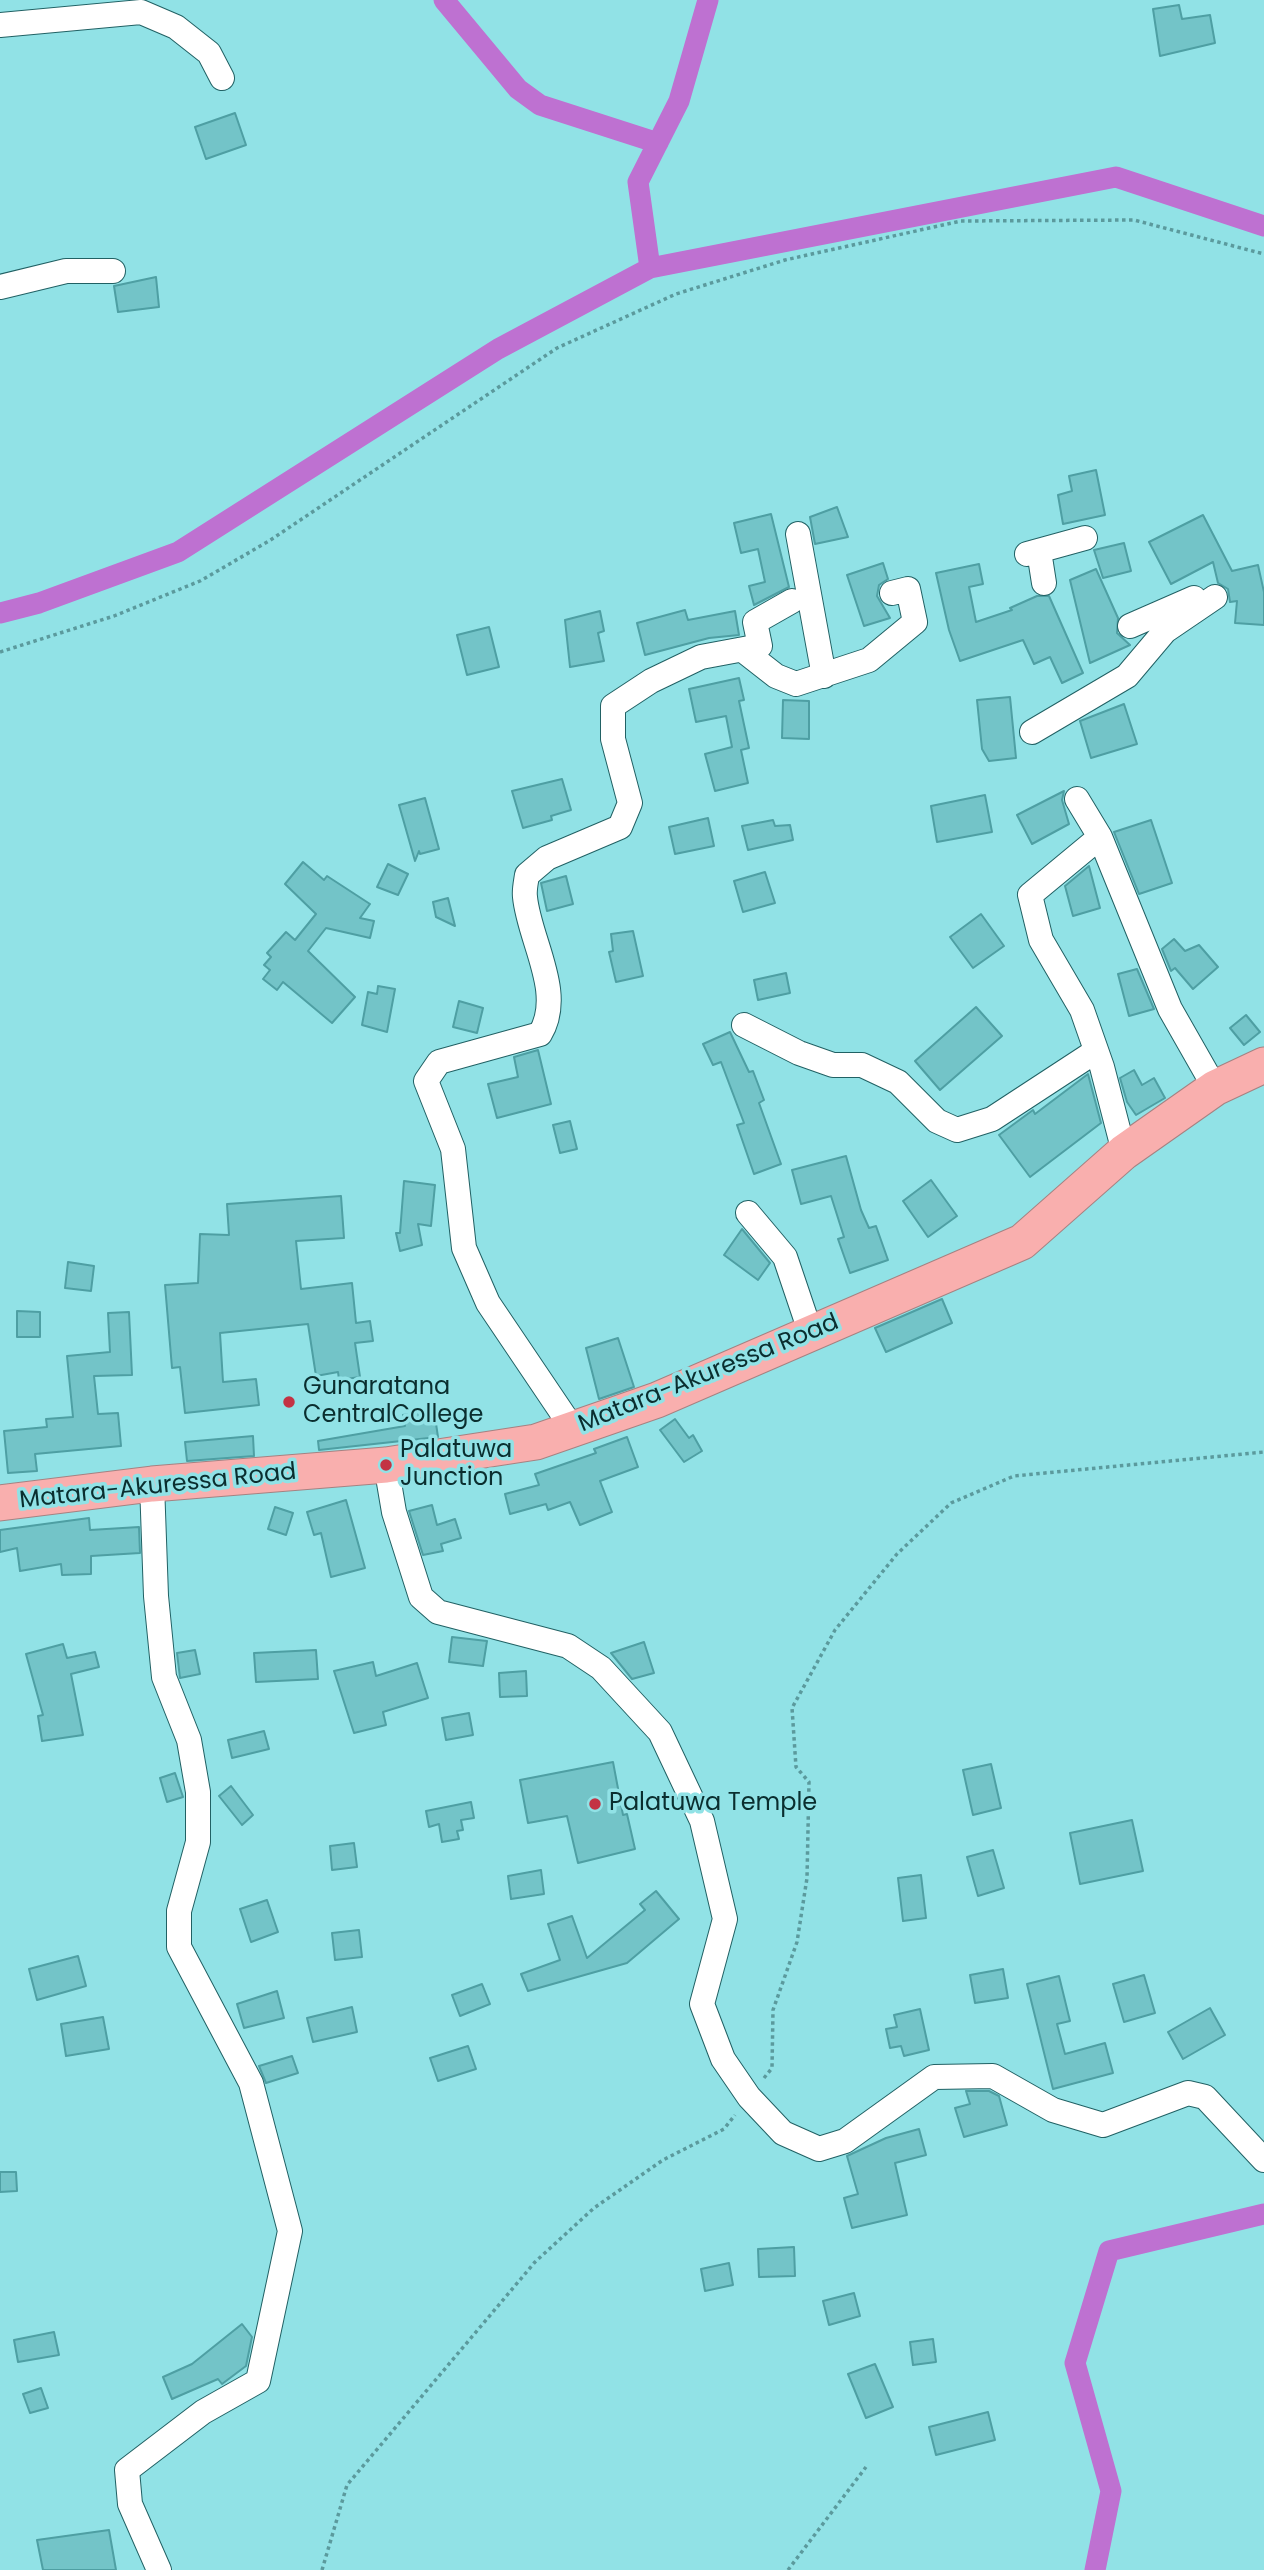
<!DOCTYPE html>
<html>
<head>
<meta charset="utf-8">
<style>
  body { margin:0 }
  canvas { display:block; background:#91e2e6 }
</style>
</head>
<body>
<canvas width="1264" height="2570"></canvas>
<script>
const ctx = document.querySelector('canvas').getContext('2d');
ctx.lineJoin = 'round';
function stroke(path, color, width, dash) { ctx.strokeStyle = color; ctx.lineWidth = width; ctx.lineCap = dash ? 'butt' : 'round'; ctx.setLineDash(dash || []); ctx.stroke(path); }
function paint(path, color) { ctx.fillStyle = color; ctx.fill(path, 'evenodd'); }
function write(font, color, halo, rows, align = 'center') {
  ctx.font = font + ' Poppins,sans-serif'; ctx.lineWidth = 7; ctx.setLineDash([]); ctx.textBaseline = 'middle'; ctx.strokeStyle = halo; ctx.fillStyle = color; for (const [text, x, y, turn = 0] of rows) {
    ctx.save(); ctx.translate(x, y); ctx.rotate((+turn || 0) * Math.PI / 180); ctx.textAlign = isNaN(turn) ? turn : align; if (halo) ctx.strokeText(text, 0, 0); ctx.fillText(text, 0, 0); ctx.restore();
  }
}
stroke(new Path2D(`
  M444 0 518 89 540 105 658 143
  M650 268 638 182 679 101 708 0
  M0 613 39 603 178 552 498 349 650 268 1116 177 1264 226
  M1095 2570 1111 2491 1075 2363 1109 2251 1264 2214`), '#be71d1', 21);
const building = new Path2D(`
  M1179 5 1182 19 1210 15 1215 43 1160 56 1153 9Z
  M235 113 246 145 206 159 195 127Z
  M156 277 159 307 118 312 114 286Z
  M1096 470 1105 515 1063 524 1058 495 1072 491 1069 476Z
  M837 507 848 537 815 544 810 517Z
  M771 514 789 587 754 605 749 586 765 582 758 549 741 553 734 523Z
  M1203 515 1232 571 1258 565 1264 592V625L1235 623 1237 601 1230 602 1228 589 1218 583 1213 562 1171 584 1149 542Z
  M1124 543 1131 571 1103 578 1094 550Z
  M883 563 888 579 879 585 877 596 890 618 864 626 847 575Z
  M979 564 983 584 969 587 976 622 1012 610 1010 608 1037 596H1049L1083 673 1062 683 1050 657 1034 664 1023 640 960 661 949 630 936 573Z
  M1096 569 1118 618 1117 633 1130 645 1090 663 1070 580Z
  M685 610 688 620 735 611 739 635 709 638 645 655 637 623Z
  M600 611 604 631 598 633 604 661 570 667 565 620Z
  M489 627 499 667 467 675 457 635Z
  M739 678 744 700 739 701 749 748 741 750 748 783 715 791 705 754 732 747 726 716 696 722 689 689Z
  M1010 697 1016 758 989 761 982 749 977 700Z
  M783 700 809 701V739L782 738Z
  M1124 704 1137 744 1091 758 1080 721Z
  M562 779 571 810 551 816 552 820 523 828 512 791Z
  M1064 791 1062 800 1069 824 1032 844 1017 815Z
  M985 795 992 832 937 842 931 806Z
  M425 798 439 849 420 854 419 851 415 861 399 805Z
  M708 818 714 846 675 854 669 827Z
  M773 820 775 826 790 825 793 840 748 850 742 826Z
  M1151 820 1172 883 1139 894 1114 832Z
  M303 862 324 880 327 876 370 904 360 918 374 921 370 938 326 928 308 951 355 997 332 1023 283 982 277 990 263 979 270 970 264 965 271 957 267 953 286 932 295 940 316 914 285 884Z
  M388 864 408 874 398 895 377 887Z
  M1089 866 1100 908 1073 916 1065 886Z
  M765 872 775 903 743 912 734 881Z
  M566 876 573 904 547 911 541 883Z
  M448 898 455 926 436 917 433 902Z
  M981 914 1004 946 973 968 950 937Z
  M633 931 643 976 616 982 609 952 613 951 611 934Z
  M1174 939 1185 951 1199 945 1218 967 1193 989 1175 968 1171 971 1162 949Z
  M1137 969 1154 1009 1129 1016 1118 974Z
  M786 973 790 993 758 1000 754 980Z
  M378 986 395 989 387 1032 362 1025 368 992 377 994Z
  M459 1001 483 1008 477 1033 453 1027Z
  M976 1007 1002 1036 940 1090 915 1061Z
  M1246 1015 1260 1032 1244 1045 1230 1028Z
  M730 1032 749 1072 753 1071 764 1100 759 1103 781 1164 754 1174 737 1125 744 1123 721 1062 713 1065 703 1044Z
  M538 1050 551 1104 497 1118 488 1084 518 1077 514 1057Z
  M1134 1070 1142 1085 1154 1078 1165 1098 1136 1115 1127 1102 1120 1078Z
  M1088 1074 1101 1123 1030 1177 999 1135 1033 1110 1035 1114Z
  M570 1121 577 1149 560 1153 553 1125Z
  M846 1156 861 1210 869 1228 876 1226 888 1260 850 1273 838 1239 844 1237 831 1196 801 1204 792 1170Z
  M931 1180 957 1216 928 1237 903 1201Z
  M404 1181 435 1185 431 1226 418 1224 422 1245 400 1251 396 1233H400Z
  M341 1196 344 1238 296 1241 301 1289 352 1283 356 1323 370 1321 373 1341 355 1343 360 1377 339 1380 338 1372 316 1376 308 1324 220 1333 223 1382 256 1379 259 1405 185 1413 180 1367 172 1368 165 1285 198 1283 200 1234 229 1235 227 1204Z
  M742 1229 770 1263 758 1280 724 1255Z
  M68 1262 94 1266 91 1291 65 1288Z
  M942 1299 952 1323 886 1352 875 1328Z
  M17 1311 40 1312V1337H17Z
  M129 1312 132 1375 94 1376 98 1414 118 1413 121 1446 35 1454 37 1471 8 1473 4 1431 47 1427 46 1419 73 1417 67 1356 110 1352 108 1313Z
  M618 1338 634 1387 599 1399 586 1348Z
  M419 1412 420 1420 435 1417 438 1437 319 1450 318 1441 405 1426 403 1415Z
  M675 1419 689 1438 693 1435 702 1451 684 1462 660 1430Z
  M253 1436 254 1456 187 1461 185 1442Z
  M627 1437 638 1467 600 1481 612 1512 580 1525 570 1502 548 1510 546 1504 510 1514 505 1494 539 1485 535 1474 596 1453 594 1449Z
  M346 1500 365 1568 331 1577 321 1533 314 1535 307 1512Z
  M432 1505 437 1525 455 1519 461 1538 441 1544 443 1551 423 1555 409 1511Z
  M275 1507 293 1513 286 1535 268 1529Z
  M89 1518 90 1530 139 1527 140 1553 91 1556V1574L62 1575 61 1564 20 1571 17 1548 0 1552V1530Z
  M452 1637 487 1641 483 1666 449 1662Z
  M644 1642 654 1673 632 1679 611 1653Z
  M63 1644 67 1658 95 1652 99 1667 71 1674 83 1735 42 1741 38 1716 43 1715 26 1654Z
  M195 1650 200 1674 180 1678 177 1653Z
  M316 1650 318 1679 256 1682 254 1653Z
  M373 1662 376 1676 417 1663 428 1698 383 1712 386 1725 354 1733 334 1671Z
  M526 1671 527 1696 500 1697 499 1673Z
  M469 1713 473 1735 446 1740 442 1718Z
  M264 1731 269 1749 232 1758 228 1740Z
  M613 1762 623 1815 627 1814 635 1849 578 1863 567 1816 528 1823 520 1780Z
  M991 1764 1001 1808 973 1815 963 1770Z
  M175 1773 183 1797 167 1802 160 1778Z
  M231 1786 253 1815 242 1825 219 1796Z
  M471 1802 474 1818 461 1820 463 1830 457 1831 459 1839 442 1842 439 1824 429 1827 426 1811Z
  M1132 1820 1143 1871 1080 1884 1070 1833Z
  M354 1843 357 1867 332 1870 330 1846Z
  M993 1850 1004 1888 978 1896 967 1857Z
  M541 1870 544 1894 511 1899 508 1876Z
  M921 1875 926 1918 903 1921 898 1878Z
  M656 1891 679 1919 627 1963 528 1991 521 1974 560 1960 548 1924 572 1916 587 1958 645 1910 640 1904Z
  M267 1900 278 1932 251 1942 240 1909Z
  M359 1930 362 1957 335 1960 332 1933Z
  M78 1956 86 1986 37 2000 29 1969Z
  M1003 1969 1008 1998 975 2003 970 1975Z
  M1144 1975 1155 2013 1124 2022 1113 1984Z
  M1059 1976 1070 2021 1057 2024 1065 2054 1105 2043 1113 2073 1053 2089 1027 1984Z
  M482 1984 490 2004 460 2016 452 1995Z
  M277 1991 284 2018 244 2028 237 2004Z
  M352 2007 357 2032 313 2042 307 2018Z
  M1210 2008 1225 2035 1183 2059 1168 2032Z
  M920 2009 929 2050 904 2056 901 2046 890 2048 886 2029 897 2027 894 2015Z
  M103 2017 109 2049 66 2056 61 2024Z
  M468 2046 476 2069 438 2081 430 2058Z
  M292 2056 298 2073 266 2083 259 2066Z
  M966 2091H989L999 2096 1007 2125 964 2137 955 2108 970 2104Z
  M919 2129 926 2155 895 2163 907 2215 852 2228 844 2198 858 2194 847 2156 886 2138Z
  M0 2172H16L17 2191 0 2192Z
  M794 2247 795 2276 759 2277 758 2249Z
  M729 2263 733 2285 705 2291 701 2269Z
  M854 2293 860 2316 829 2325 823 2301Z
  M242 2324 252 2337 246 2366 222 2384 218 2379 172 2399 163 2377 192 2364Z
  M54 2332 59 2355 18 2362 14 2340Z
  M933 2339 936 2362 913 2365 910 2342Z
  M875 2364 893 2407 866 2418 848 2374Z
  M41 2388 48 2408 30 2413 23 2394Z
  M988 2412 995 2440 936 2455 929 2427Z
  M109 2530 116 2570H43L37 2540Z`);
paint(building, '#73c4c8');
stroke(building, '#4e9fa3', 2);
const minor = new Path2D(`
  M0 25 141 12 176 27 209 53 222 78
  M0 287 66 271H113
  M798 534 824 676
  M1039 551 1044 583
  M1027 554 1085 538
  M1130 626 1194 598
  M744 651 776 676 796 684 869 660 915 622 908 589 892 593
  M1032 732 1127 676 1165 631 1215 597
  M1077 799 1100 837 1030 895 1041 940 1082 1010 1102 1067 1124 1152
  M1100 837 1170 1009 1215 1088
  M744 1025 799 1053 833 1065H862L898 1082 937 1121 957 1130 992 1119 1096 1051
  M748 1213 785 1257 811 1334
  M573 1429 488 1303 464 1248 453 1149 426 1081 439 1062 540 1034C565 993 529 940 525 897 524 890 526 882 527 875L547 858 620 827 630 803 613 739V706L651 681 701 657 760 646 755 622 792 601
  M386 1465 394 1512 421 1597 438 1612 568 1646 601 1668 660 1732 702 1821 725 1919 702 2004 723 2059 749 2097 783 2133 819 2149 845 2141 934 2077 993 2076 1053 2110 1103 2125 1188 2093 1205 2097 1264 2160
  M152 1484 156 1596 164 1677 189 1740 198 1792V1842L179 1911V1947L251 2083 290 2231 258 2381 203 2412 127 2470 130 2504 159 2570`);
const highway = new Path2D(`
  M0 1503 152 1484 386 1465 536 1442 657 1400 1022 1242 1124 1152 1215 1088 1264 1065`);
stroke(minor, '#216164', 26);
stroke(highway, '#a58282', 37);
stroke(new Path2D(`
  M0 652 114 616 200 581 269 541 557 348 676 294 785 260 961 221 1134 220 1264 254
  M764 2078 772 2068 773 2010 797 1942 807 1878 809 1782 796 1767 792 1708 835 1630 897 1554 951 1503 1014 1476 1264 1452
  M322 2570 347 2485 535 2262 594 2208 663 2160 724 2129 735 2115
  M788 2570 866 2467`), '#5b9a9d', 3.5, [3.5, 3.5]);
stroke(minor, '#fff', 24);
stroke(highway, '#f9afae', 35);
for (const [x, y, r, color] of [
  [289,1402,7,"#c33344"],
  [386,1465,7,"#c33344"],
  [595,1804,7,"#c33344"]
]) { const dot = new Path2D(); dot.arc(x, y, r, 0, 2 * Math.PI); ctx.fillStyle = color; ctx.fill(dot); stroke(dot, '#91e2e6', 2.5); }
write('24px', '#0a2e2f', '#91e2e6', [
  ["Matara-Akuressa Road",709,1374,-22],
  ["Matara-Akuressa Road",158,1487,-6]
]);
write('24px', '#0a2e2f', '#91e2e6', [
  ["Gunaratana",303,1388],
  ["CentralCollege",303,1416],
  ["Palatuwa",400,1451],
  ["Junction",400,1479],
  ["Palatuwa Temple",609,1804]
], 'left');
</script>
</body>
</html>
